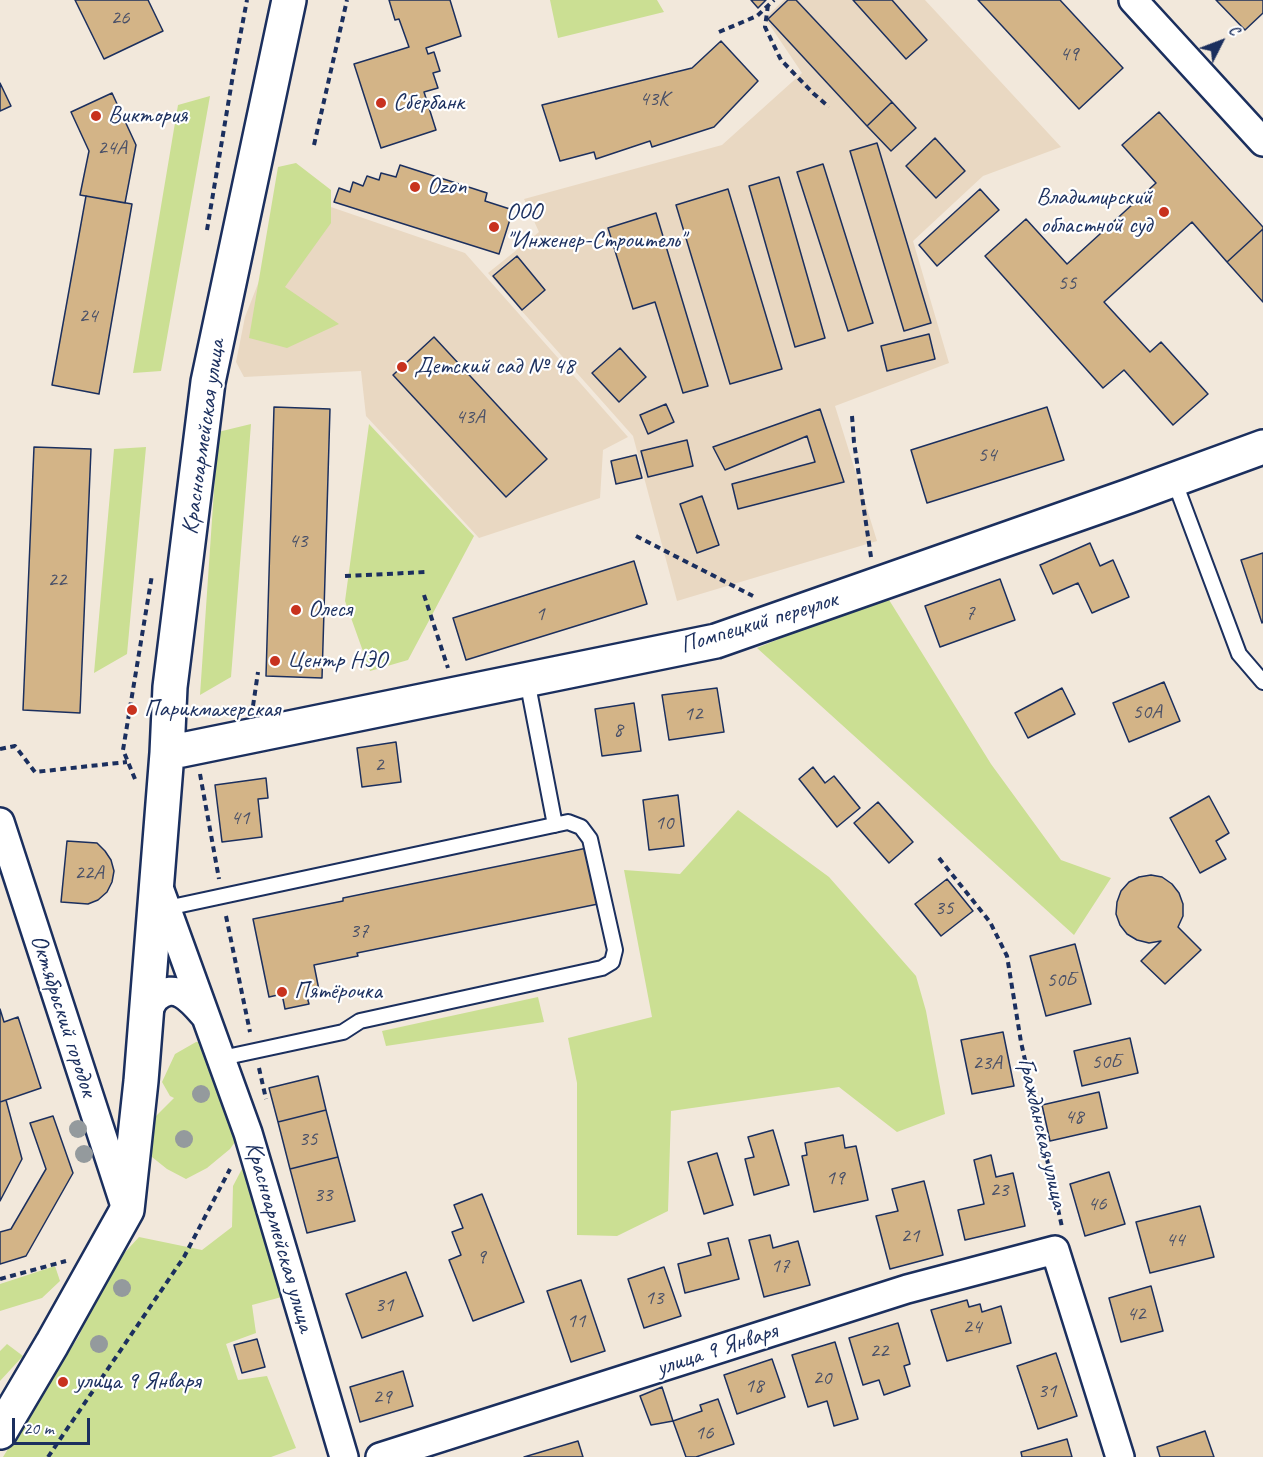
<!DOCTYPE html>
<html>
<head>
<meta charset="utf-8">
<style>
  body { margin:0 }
  #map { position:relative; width:1263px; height:1457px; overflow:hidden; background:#f2e8db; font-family:Caveat,sans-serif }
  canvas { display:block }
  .north { position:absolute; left:1191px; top:12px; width:60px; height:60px; -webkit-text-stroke:4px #fff; paint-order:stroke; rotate:48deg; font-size:16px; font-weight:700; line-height:24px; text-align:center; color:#1b2f5e }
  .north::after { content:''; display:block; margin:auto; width:21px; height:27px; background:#1b2f5e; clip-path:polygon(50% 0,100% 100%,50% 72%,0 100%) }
  .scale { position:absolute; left:12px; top:1418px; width:78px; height:27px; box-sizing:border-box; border:3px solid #1b2f5e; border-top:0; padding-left:8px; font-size:18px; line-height:21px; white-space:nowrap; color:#1b2f5e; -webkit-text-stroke:4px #fff; paint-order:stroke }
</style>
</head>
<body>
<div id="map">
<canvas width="1263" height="1457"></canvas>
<div class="north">С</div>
<div class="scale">20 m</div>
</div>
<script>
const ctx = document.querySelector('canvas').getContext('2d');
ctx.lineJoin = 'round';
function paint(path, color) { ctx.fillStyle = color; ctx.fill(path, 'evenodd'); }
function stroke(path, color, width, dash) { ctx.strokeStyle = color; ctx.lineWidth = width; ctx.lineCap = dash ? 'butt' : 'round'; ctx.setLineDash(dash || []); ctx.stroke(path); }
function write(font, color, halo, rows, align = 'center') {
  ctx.font = font + ' Caveat,sans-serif'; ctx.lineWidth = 4.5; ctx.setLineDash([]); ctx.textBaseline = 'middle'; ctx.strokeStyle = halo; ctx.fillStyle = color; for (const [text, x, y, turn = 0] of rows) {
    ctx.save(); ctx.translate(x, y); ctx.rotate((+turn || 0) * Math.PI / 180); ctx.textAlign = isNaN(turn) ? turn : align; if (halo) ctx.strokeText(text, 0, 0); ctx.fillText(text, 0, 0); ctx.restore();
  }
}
paint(new Path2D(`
  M784 0H925L1061 147 983 176 913 241 949 363 835 406 877 541 677 601 633 436 488 273 539 232 524 199 722 145 802 73 765 18Z
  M293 194 465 253 628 437 603 450 600 498 479 538 366 416 361 371 244 377 236 362 245 317Z`), '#e9d8c2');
paint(new Path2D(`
  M550 0H657L664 12 558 38Z
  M210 96 161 371 133 373 178 105Z
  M296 163 331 190V223L285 287 339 324 287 348 249 338 278 167Z
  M251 424 231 677 200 695 218 432Z
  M369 424 474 536 408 660 370 671 345 601Z
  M146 447 127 654 94 673 114 449Z
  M886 595 991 764 1061 860 1111 878 1074 935 757 648Z
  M738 810 829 877 916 976 926 1011 945 1114 897 1132 839 1087 671 1111 668 1211 617 1236 577 1235V1083L568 1038 652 1017 624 870 680 874Z
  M538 997 544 1022 386 1046 382 1031Z
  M226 1041 253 1116 230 1149 207 1168 186 1179 167 1169 152 1157 147 1138 155 1117 174 1098 170 1096 162 1082 175 1054 196 1042Z
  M244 1165 289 1295 252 1305 256 1333 226 1344 238 1380 267 1376 296 1448 271 1457H3L41 1395 79 1336 105 1274 139 1237 202 1250 232 1227 233 1186Z
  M55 1266 60 1281 42 1298 0 1311V1284Z
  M7 1344 23 1356 0 1381V1351Z`), '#cbdf93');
const building = new Path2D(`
  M75 0H148L163 31 104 59Z
  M389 0H450L461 36 426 48 428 54 434 52 440 71 433 73 438 88 424 92 436 130 381 148 354 64 409 47 399 19 395 20Z
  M751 0H766L758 8Z
  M788 0H796L892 102 867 126 768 19Z
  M853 0H892L927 40 906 59Z
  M978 0H1060L1123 68 1079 109Z
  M1216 0H1263V13L1245 30Z
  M721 41 758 81 714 127 652 147 650 141 596 159 594 152 560 161 542 105 692 68Z
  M0 83 11 106 0 111Z
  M112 93 136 145 125 203 80 195 89 151 71 112Z
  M892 102 916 128 891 151 867 126Z
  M1159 112 1263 227V229L1227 262 1192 222 1104 302 1150 352 1161 342 1208 394 1173 425 1124 370 1103 388 985 256 1026 219 1067 264 1156 183 1122 145Z
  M935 138 965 171 936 198 906 166Z
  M877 143 931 323 904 331 850 151Z
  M823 164 873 323 848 331 797 172Z
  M400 165 487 193 485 201 513 210 499 254 334 202 339 188 350 192 353 182 363 186 367 176 379 180 381 173 396 177Z
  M779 177 825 338 795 347 749 186Z
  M728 189 782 369 730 384 676 205Z
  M980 189 999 210 937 266 919 245Z
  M86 196 132 204 99 394 52 385Z
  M656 213 708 386 683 393 655 302 633 309 608 228Z
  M1263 229V302L1227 262Z
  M517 256 545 290 522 310 493 276Z
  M929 334 935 359 887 371 881 346Z
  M434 337 547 459 506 497 393 375Z
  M620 348 646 377 619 402 592 373Z
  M666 404 674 422 648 434 640 415Z
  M274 407 330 409 322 678 266 676Z
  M1047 407 1064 460 927 503 911 450Z
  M820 409 844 482 738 509 732 484 815 462 807 436 725 470 713 447Z
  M687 440 693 466 648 477 641 451Z
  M34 447 91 449 80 713 23 710Z
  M636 455 642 478 616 484 611 461Z
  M702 496 719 545 697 553 680 504Z
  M1090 543 1100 566 1113 560 1129 597 1092 613 1078 583 1053 594 1040 565Z
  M1263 553V622L1262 623 1241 560Z
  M634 561 647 604 466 660 453 618Z
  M1000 579 1015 620 940 647 925 606Z
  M1164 682 1180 721 1129 742 1113 703Z
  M717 688 724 732 669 740 662 695Z
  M1062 688 1075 714 1028 738 1015 713Z
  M634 703 641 751 602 756 595 709Z
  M396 742 401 782 362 787 357 748Z
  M813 767 825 783 834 776 860 808 837 827 799 779Z
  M266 778 268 798 258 799 262 837 222 842 215 785Z
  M678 795 684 846 649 850 643 800Z
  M1209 796 1229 833 1216 841 1226 859 1200 873 1170 818Z
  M878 802 913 842 889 863 854 823Z
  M67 841 97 843 105 851 111 860 114 871 112 882 107 892 98 900 88 904 61 902Z
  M587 848 598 904 357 953 358 956 314 965 319 990 306 993 309 1004 285 1009 282 994 269 997 253 919 343 901V898Z
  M1151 875 1162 877 1172 884 1179 893 1183 904V916L1178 927 1201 950 1165 984 1141 961 1161 941 1149 943 1137 940 1127 934 1120 925 1116 914 1117 902 1121 891 1129 882 1139 877Z
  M947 879 973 911 941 936 915 904Z
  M1075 944 1091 1004 1046 1016 1030 956Z
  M0 1009 4 1022 18 1017 41 1088 0 1102Z
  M1003 1032 1014 1086 972 1094 961 1040Z
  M1130 1038 1138 1073 1082 1086 1074 1051Z
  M318 1076 326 1110 278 1122 269 1088Z
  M1099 1092 1107 1128 1050 1141 1042 1105Z
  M6 1100 22 1159 0 1201V1102Z
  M326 1110 338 1157 290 1169 278 1122Z
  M53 1116 73 1173 26 1256 0 1264V1232L11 1229 46 1169 30 1123Z
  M773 1130 789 1185 754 1195 745 1159 754 1157 748 1137Z
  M843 1135 845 1148 856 1146 868 1200 814 1212 802 1156 807 1155 805 1143Z
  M717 1153 733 1205 704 1214 688 1162Z
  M991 1155 996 1177 1013 1173 1025 1226 965 1240 958 1210 984 1204 974 1160Z
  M338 1157 355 1221 307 1233 290 1169Z
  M1109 1172 1125 1224 1085 1236 1070 1184Z
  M924 1181 943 1255 890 1269 876 1216 898 1211 892 1189Z
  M482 1194 524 1302 473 1321 449 1260 461 1255 452 1232 463 1228 454 1205Z
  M1200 1206 1214 1257 1150 1273 1136 1222Z
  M770 1235 773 1248 798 1241 810 1285 764 1297 749 1240Z
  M728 1238 739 1279 685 1293 678 1264 711 1255 708 1243Z
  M664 1267 681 1316 644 1328 628 1279Z
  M406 1272 423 1316 362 1338 346 1294Z
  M581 1280 605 1351 571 1362 547 1291Z
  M1151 1286 1163 1331 1121 1342 1109 1298Z
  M967 1300 969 1307 980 1304 982 1312 1001 1306 1011 1343 947 1361 931 1310Z
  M898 1323 910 1364 904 1366 910 1386 884 1395 879 1380 863 1385 849 1338Z
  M257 1339 265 1367 242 1373 234 1345Z
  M835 1342 858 1419 834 1426 827 1401 808 1407 792 1355Z
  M1056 1353 1077 1416 1038 1429 1017 1366Z
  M772 1359 785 1397 737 1414 724 1375Z
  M403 1371 413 1406 360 1422 350 1387Z
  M662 1387 673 1421 651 1425 640 1396Z
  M718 1399 734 1444 696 1457H686L673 1421 702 1411 700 1405Z
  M1205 1431 1214 1457H1160L1157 1447Z
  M1067 1439 1072 1457H1022L1021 1452Z
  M578 1441 583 1457H524Z`);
paint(building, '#d3b487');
stroke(building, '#1b2f5e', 1.5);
const service = new Path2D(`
  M1174 480 1239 654 1263 682
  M527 680 555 825
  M167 908 568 822 581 827 590 839 615 950 612 962 602 968 360 1021 343 1032 222 1058`);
const minor = new Path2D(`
  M1133 0 1263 142
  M0 822 125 1206
  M157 882 248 1133 344 1457
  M146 1015C149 1010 152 1002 156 998 176 980 193 1002 205 1016
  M380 1457 907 1289 1055 1250 1120 1457`);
const tertiary = new Path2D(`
  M167 753 716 641 1129 496 1263 447
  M0 1432 52 1344 127 1210 141 1081 167 753 170 687 208 382 289 0`);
stroke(service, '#1b2f5e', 18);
stroke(minor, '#1b2f5e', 32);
stroke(tertiary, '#1b2f5e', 38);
stroke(new Path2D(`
  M768 5 765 27 781 60 814 94 829 107
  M719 32 757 16 774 0
  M314 145 347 0
  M207 230 235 63 247 0
  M852 416 854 442 871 557
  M636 536 753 596
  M345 576 426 572
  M424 595 448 668
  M253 706 258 672
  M0 749 15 746 35 772 127 762
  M200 774 219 879
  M135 779 123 750 152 575
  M939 858 990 922 1007 956 1021 1042 1062 1227
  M226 916 250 1032
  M259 1068 266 1099
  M0 1279 66 1261
  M48 1457 184 1257 230 1169`), '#1b2f5e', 4, [6, 4.5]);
stroke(service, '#fff', 14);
stroke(minor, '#fff', 27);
stroke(tertiary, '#fff', 33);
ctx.fillStyle = '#949a9d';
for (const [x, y] of [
  [201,1094],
  [78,1129],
  [184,1139],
  [84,1154],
  [122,1288],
  [99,1344]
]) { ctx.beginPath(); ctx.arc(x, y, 9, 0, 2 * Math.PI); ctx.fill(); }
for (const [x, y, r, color] of [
  [381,103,6,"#c8321e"],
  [96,116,6,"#c8321e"],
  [415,187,6,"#c8321e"],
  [1164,212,6,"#c8321e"],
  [494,227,6,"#c8321e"],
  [402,367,6,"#c8321e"],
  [296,610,6,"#c8321e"],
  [275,661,6,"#c8321e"],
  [132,710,6,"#c8321e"],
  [282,992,6,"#c8321e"],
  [63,1382,6,"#c8321e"]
]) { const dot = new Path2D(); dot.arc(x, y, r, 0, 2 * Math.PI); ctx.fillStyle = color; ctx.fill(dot); stroke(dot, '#fff', 2); }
write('21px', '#495068', null, [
  ["26",120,18],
  ["49",1069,54],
  ["43К",654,99],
  ["24А",112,148],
  ["55",1067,283],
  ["24",88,316],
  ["43А",470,417],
  ["54",987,455],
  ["43",298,541],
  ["22",57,580],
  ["7",970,613],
  ["1",540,614],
  ["50А",1147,712],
  ["12",693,714],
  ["8",618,730],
  ["2",379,765],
  ["41",240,818],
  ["10",664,823],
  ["22А",89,873],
  ["35",944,908],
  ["37",359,931],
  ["50Б",1061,980],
  ["50Б",1106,1062],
  ["23А",987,1063],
  ["48",1074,1117],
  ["35",308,1139],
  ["19",835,1178],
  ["23",999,1190],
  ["33",323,1195],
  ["46",1097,1204],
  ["21",910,1236],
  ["44",1175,1240],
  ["9",481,1257],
  ["17",780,1266],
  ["13",654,1298],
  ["31",384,1305],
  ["42",1136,1314],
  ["11",576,1321],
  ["24",972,1327],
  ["22",879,1351],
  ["20",822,1378],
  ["18",754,1386],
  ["31",1047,1391],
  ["29",382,1397],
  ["16",704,1433]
]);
write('24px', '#1b2f5e', '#fff', [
  ["Сбербанк",393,103],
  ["Виктория",108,116],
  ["Ozon",427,187],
  ["Владимирский",1152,198,"right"],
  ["областной суд",1152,226,"right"],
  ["ООО",506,213],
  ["\"Инженер-Строитель\"",506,241],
  ["Детский сад № 48",414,367],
  ["Олеся",308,610],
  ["Центр НЭО",287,661],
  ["Парикмахерская",144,710],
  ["Пятёрочка",294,992],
  ["улица 9 Января",75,1382]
], 'left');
write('24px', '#1b2f5e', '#fff', [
  ["Красноармейская улица",204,437,-82],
  ["Помпецкий переулок",759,623,-17],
  ["Октябрьский городок",63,1016,72],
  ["Гражданская улица",1042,1133,77],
  ["Красноармейская улица",279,1237,74],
  ["улица 9 Января",717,1350,-18]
]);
</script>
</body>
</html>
